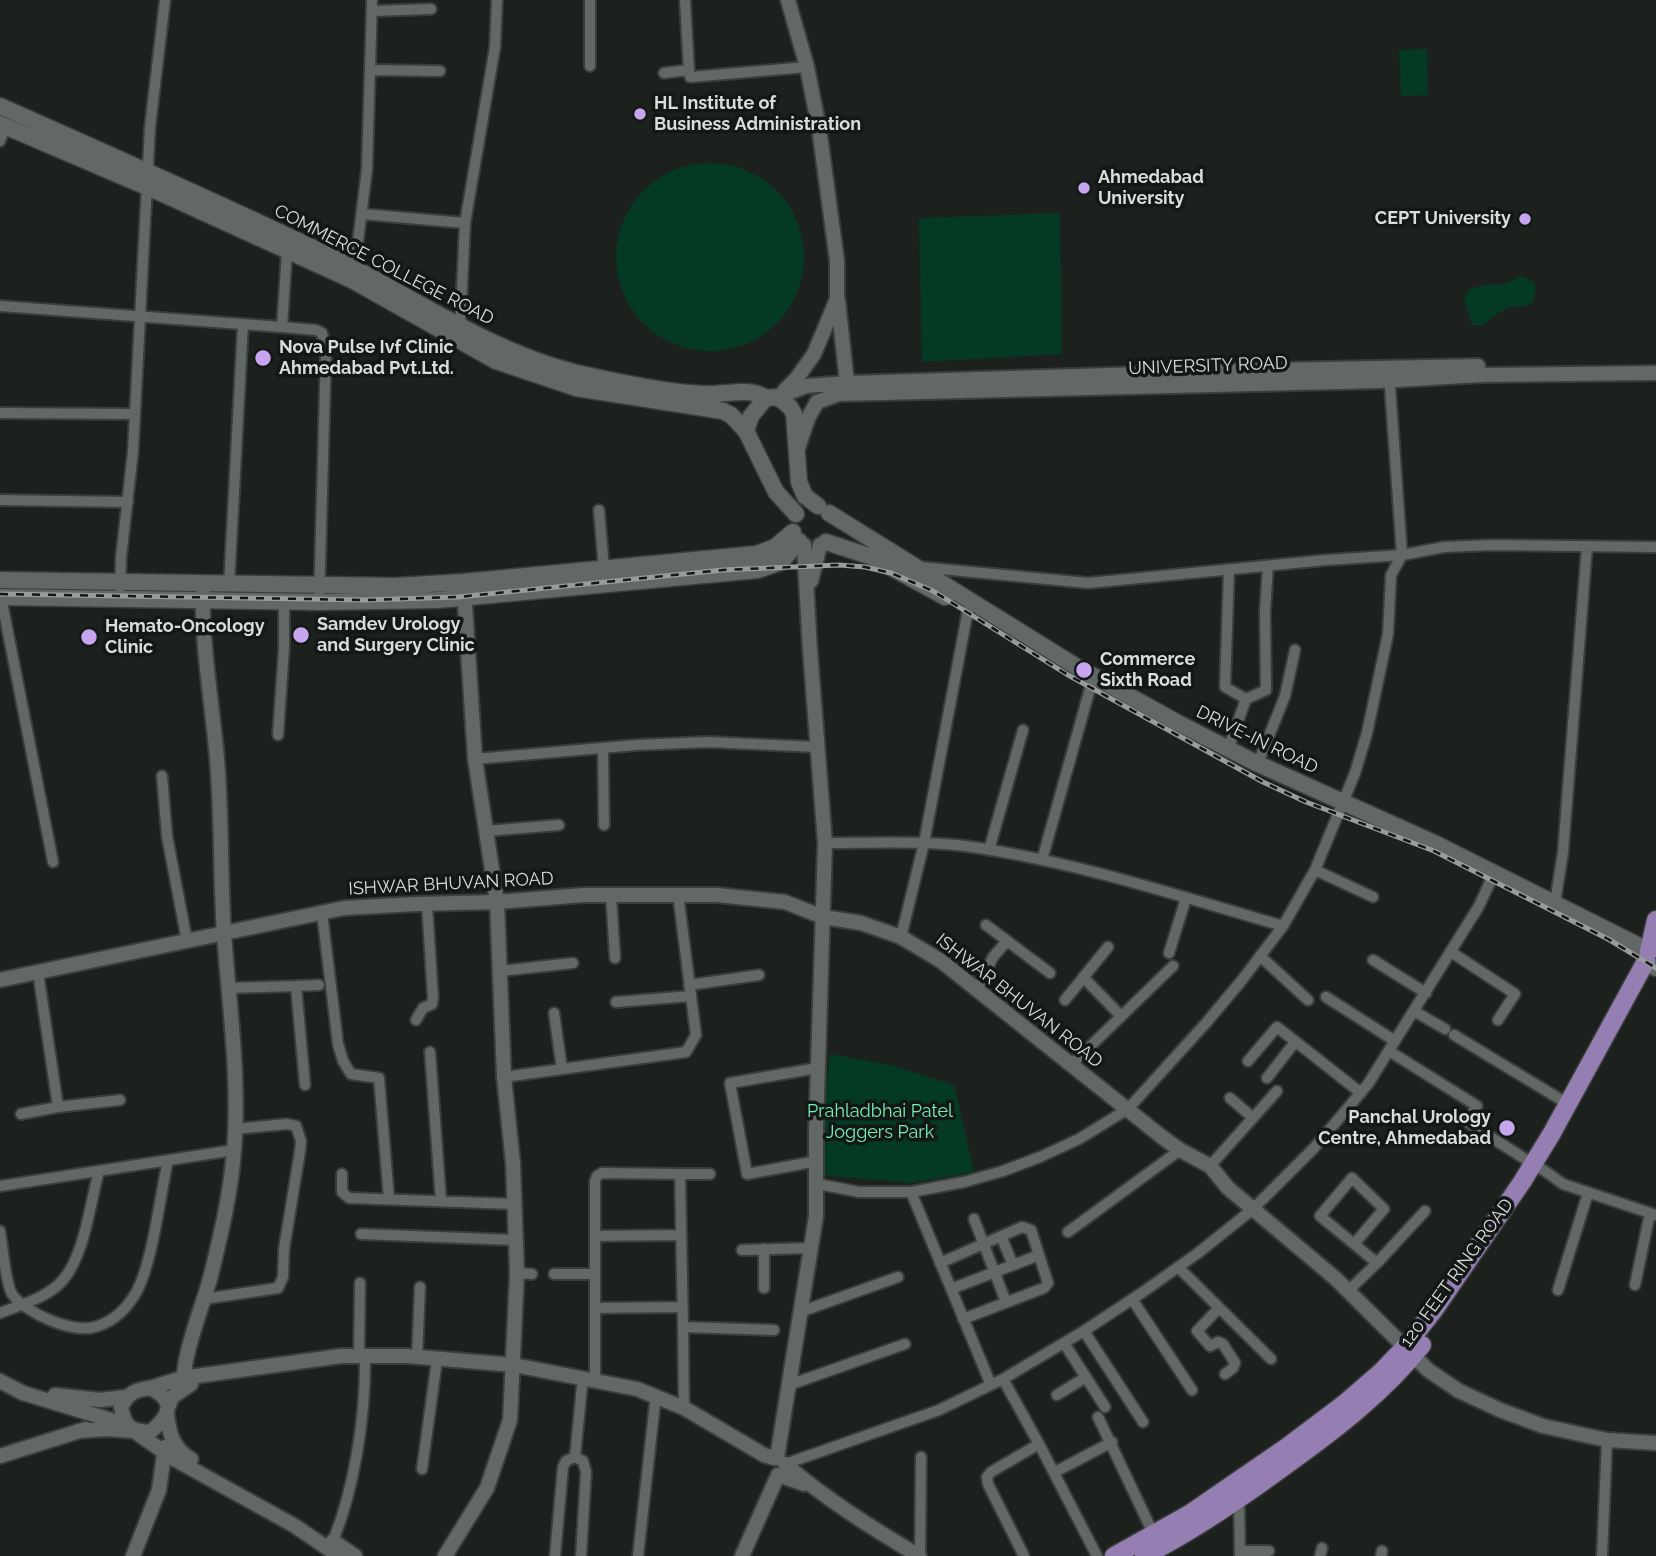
<!DOCTYPE html>
<html>
<head>
<meta charset="utf-8">
<style>
  body { margin:0 }
  canvas { display:block; background:#1c211e }
</style>
</head>
<body>
<canvas width="1656" height="1556"></canvas>
<script>
const ctx = document.querySelector('canvas').getContext('2d');
ctx.lineJoin = 'round';
function paint(path, color) { ctx.fillStyle = color; ctx.fill(path, 'evenodd'); }
function stroke(path, color, width, dash) { ctx.strokeStyle = color; ctx.lineWidth = width; ctx.lineCap = dash ? 'butt' : 'round'; ctx.setLineDash(dash || []); ctx.stroke(path); }
function write(font, color, halo, rows, align = 'center') {
  ctx.font = font + ' Raleway,sans-serif'; ctx.lineWidth = 7; ctx.setLineDash([]); ctx.textBaseline = 'middle'; ctx.strokeStyle = halo; ctx.fillStyle = color; for (const [text, x, y, turn = 0] of rows) {
    ctx.save(); ctx.translate(x, y); ctx.rotate((+turn || 0) * Math.PI / 180); ctx.textAlign = isNaN(turn) ? turn : align; if (halo) ctx.strokeText(text, 0, 0); ctx.fillText(text, 0, 0); ctx.restore();
  }
}
paint(new Path2D(`
  M1427 49 1428 95 1401 96 1399 50Z
  M616 257a94 94 0 1 1 188 0a94 94 0 1 1-188 0Z
  M1060 213 1062 354 922 362 919 218Z
  M1521 276 1534 282 1536 289 1533 302C1525 307 1524 306 1516 306 1506 306 1490 318 1484 325H1472L1464 300 1469 289 1485 285 1504 284Z
  M830 1054 890 1065 954 1085 974 1172 910 1183 822 1175 823 1115Z`), '#043923');
const minor = new Path2D(`
  M590 0V66
  M372 11 431 9
  M370 70 440 71
  M664 73 689 70 685 0
  M690 77 807 67
  M0 141 6 126
  M362 214 465 223
  M354 273 367 169 372 0
  M0 306 282 327 316 330 322 333 326 351 319 602
  M282 327 287 251
  M460 331 465 223 495 47 497 0
  M0 413 134 414
  M0 500 128 502
  M599 510 604 569
  M920 567 1088 583 1326 560 1402 555 1444 547 1493 545 1656 547
  M229 585 243 324
  M120 587 121 558 133 451 150 127 165 0
  M1 597 53 862
  M1246 699 1266 690 1265 611 1268 566
  M278 735 284 648V601
  M603 748 604 825
  M1228 749 1246 699 1225 687 1229 570
  M475 759 636 745 708 742 817 747
  M1258 763 1285 696 1295 650
  M162 776 167 836 187 941
  M486 831 559 825
  M825 843C876 843 929 840 979 848 1082 864 1183 897 1283 926
  M989 850 1023 730
  M1042 860 1091 685
  M1315 870 1373 897
  M611 895 615 958
  M1555 903 1563 852 1587 546
  M322 913 338 1044 343 1061 351 1074 379 1078 389 1199
  M986 925 1050 973
  M901 937 924 843 968 610
  M1451 952 1515 994 1498 1020
  M1169 953 1186 898
  M1260 956 1308 1000
  M1373 960 1426 993
  M500 971 573 963
  M38 972 58 1107 120 1100
  M1083 977 1121 1016
  M689 985 759 975
  M296 986 319 985
  M229 988 296 986 305 1085
  M977 990 993 957 1007 941
  M1326 997 1395 1041
  M1065 1000 1108 947
  M616 1002 691 996
  M1414 1011 1445 1029
  M554 1013 562 1069
  M416 1020 423 1008 432 1004 433 998 427 904
  M1454 1035 1568 1104
  M1389 1051 1477 1106 1467 1122 1533 1164
  M430 1052 441 1201
  M1248 1061 1277 1027 1361 1093
  M1071 1065 1173 966
  M504 1077 686 1052 696 1035 678 894
  M1267 1078 1295 1042
  M1230 1098 1252 1117
  M21 1114 58 1107
  M817 1161 747 1174 730 1083 818 1068
  M1210 1166 1277 1091
  M1542 1169 1563 1184 1656 1215
  M342 1174V1192L349 1198 514 1204
  M680 1174H710
  M818 1184 859 1192H911L964 1182 1003 1171 1040 1157 1079 1139 1128 1109 1206 1023 1242 980 1283 926 1315 870 1355 773 1367 733 1388 634 1391 575 1402 555 1389 373
  M0 1186 234 1150
  M911 1192 991 1385
  M974 1219 1006 1302
  M0 1231C2 1244 6 1285 12 1294 26 1314 75 1335 98 1326 116 1320 128 1307 137 1291 153 1260 160 1196 168 1160
  M1068 1232 1180 1150
  M361 1234 515 1240
  M595 1236 681 1235
  M1001 1236 1013 1265
  M742 1250 811 1248
  M940 1263 1022 1227 1031 1230 1048 1283 1044 1288 963 1319
  M1377 1263 1425 1211
  M1178 1267 1271 1359
  M517 1273 532 1274
  M554 1274H595
  M1635 1285 1650 1213
  M764 1288V1249
  M951 1289 1039 1255
  M1558 1290 1588 1193
  M1348 1291 1377 1263 1354 1244 1384 1209 1352 1178 1320 1216 1354 1244
  M204 1299 278 1288 283 1277 284 1249 300 1151 301 1141 296 1126 287 1124 235 1129
  M1132 1299 1192 1390
  M595 1308 682 1307
  M1219 1308 1197 1331 1210 1346 1218 1342 1223 1344 1235 1363 1233 1368 1225 1374
  M800 1312 898 1277
  M0 1313C20 1305 49 1297 63 1280 85 1254 90 1203 99 1171
  M1084 1331 1143 1422
  M1064 1343 1105 1407
  M359 1356 360 1283
  M417 1357 420 1287
  M1003 1379 1039 1444
  M595 1380V1181L597 1176 602 1173 680 1174 683 1327
  M789 1385 905 1344
  M1057 1395 1086 1377
  M684 1408 683 1327 774 1330
  M1098 1417 1154 1535
  M575 1457 583 1461 586 1472 581 1556
  M575 1457 582 1386
  M785 1464 939 1410 1003 1379 1084 1331 1143 1292 1198 1253 1253 1209 1314 1148 1368 1084 1479 906 1491 880
  M422 1469 436 1367
  M1055 1472 1112 1442
  M1239 1499 1240 1556
  M333 1541C354 1489 365 1420 365 1363
  M1240 1551H1269
  M555 1556 563 1467 566 1461 575 1457
  M638 1556 655 1403
  M920 1556 921 1457
  M1024 1556 988 1484 987 1477 991 1472 1039 1444 1097 1556
  M1320 1556 1322 1548
  M1381 1556 1382 1551
  M1602 1556 1607 1440`);
const tertiary = new Path2D(`
  M838 301 847 383
  M784 391 797 378 814 354 837 299V261L819 128 807 67 788 0
  M778 397 806 386 847 383 1273 370 1478 366
  M798 448 808 418 817 402 839 394 1380 381 1481 375 1656 373
  M811 581 820 545
  M0 980 344 908 416 904 497 902 584 895H717L785 902 823 917 861 923 901 937 941 961 1162 1137 1180 1150 1210 1166 1228 1188 1335 1278 1428 1370 1459 1391 1500 1410 1543 1426 1607 1440 1656 1443
  M0 1381 23 1393 124 1424
  M185 1387C178 1366 205 1300 211 1275 221 1234 231 1192 234 1150 240 1078 229 1005 224 933 220 875 222 817 217 759 212 701 201 643 203 584
  M150 1388 182 1378 341 1356H407L514 1365 637 1389 684 1408 764 1455 774 1458
  M150 1388C177 1401 170 1416 150 1432 130 1431 125 1427 121 1407 128 1393 135 1390 150 1388Z
  M55 1395 100 1400 126 1397
  M169 1405 172 1397 191 1384
  M167 1414C169 1433 173 1449 191 1459
  M78 1431 106 1429 134 1431 174 1459 295 1526 339 1556
  M0 1456 86 1429
  M777 1458 816 1216V1130L825 843 810 650 804 545
  M785 1464C827 1500 872 1528 919 1556
  M333 1541 355 1556
  M133 1556 159 1490 165 1447
  M445 1556 487 1488 510 1420 517 1273 513 1164 504 1077 497 902 475 759 464 589
  M742 1556 778 1475 804 1484`);
const secondary = new Path2D(`
  M0 106C112 156 224 205 334 258 412 296 487 350 573 372 612 381 676 395 715 394 732 393 751 388 766 398
  M0 124 161 193 352 280 496 361 576 388 723 411 731 415 746 431
  M829 513 1077 667 1178 723 1254 762 1434 843 1649 951
  M796 514 776 492 746 431 751 416 766 398 778 397 790 407 794 414 799 482 805 496 818 506
  M826 542 872 557 945 597
  M0 580 395 586 463 582 757 554 775 547 793 532
  M0 597 319 602 438 600 758 570 781 562 799 541
  M1655 967 1656 968`);
const primary = new Path2D(`
  M1649 951 1656 920
  M1114 1556 1191 1513 1287 1447 1344 1404 1382 1371 1405 1347 1434 1310 1522 1182 1552 1133 1646 961
  M1144 1556C1195 1530 1243 1497 1289 1463 1338 1428 1384 1392 1422 1345`);
stroke(minor, '#393d3b', 14);
stroke(tertiary, '#393d3b', 18);
stroke(secondary, '#393d3b', 19);
stroke(primary, '#393d3b', 21);
stroke(minor, '#626865', 10);
stroke(tertiary, '#626865', 14);
stroke(secondary, '#626865', 16);
stroke(primary, '#957fb2', 18);
const rail = new Path2D(`
  M0 594 366 600 458 597 723 570 839 565 865 567 891 573 933 591 1068 675 1263 782 1306 802 1434 851 1608 939 1656 968`);
stroke(rail, '#989d9a', 5);
stroke(rail, '#131715', 2.5, [8]);
for (const [x, y, r, color] of [
  [640,114,7,"#c7a6ef"],
  [1084,188,7,"#c7a6ef"],
  [1525,219,7,"#c7a6ef"],
  [263,358,9,"#c7a6ef"],
  [301,635,9,"#c7a6ef"],
  [89,637,9,"#c7a6ef"],
  [1084,670,9,"#c7a6ef"],
  [1507,1128,9,"#c7a6ef"]
]) { const dot = new Path2D(); dot.arc(x, y, r, 0, 2 * Math.PI); ctx.fillStyle = color; ctx.fill(dot); stroke(dot, '#131715', 2.5); }
write('bold 18px', '#d9dddb', '#131715', [
  ["HL Institute of",654,104],
  ["Business Administration",654,125],
  ["Ahmedabad",1098,178],
  ["University",1098,199],
  ["CEPT University",1511,219,"right"],
  ["Nova Pulse Ivf Clinic",279,348],
  ["Ahmedabad Pvt.Ltd.",279,369],
  ["Samdev Urology",317,625],
  ["and Surgery Clinic",317,646],
  ["Hemato-Oncology",105,627],
  ["Clinic",105,648],
  ["Commerce",1100,660],
  ["Sixth Road",1100,681],
  ["Panchal Urology",1491,1118,"right"],
  ["Centre, Ahmedabad",1491,1139,"right"]
], 'left');
write('18px', '#d9dddb', '#131715', [
  ["COMMERCE COLLEGE ROAD",384,265,27],
  ["UNIVERSITY ROAD",1208,366,-2],
  ["DRIVE-IN ROAD",1257,740,26],
  ["ISHWAR BHUVAN ROAD",451,884,-3],
  ["ISHWAR BHUVAN ROAD",1019,1001,38],
  ["120 FEET RING ROAD",1457,1273,-54]
]);
write('18px', '#77efb5', '#131715', [
  ["Prahladbhai Patel",880,1112],
  ["Joggers Park",880,1133]
]);
</script>
</body>
</html>
